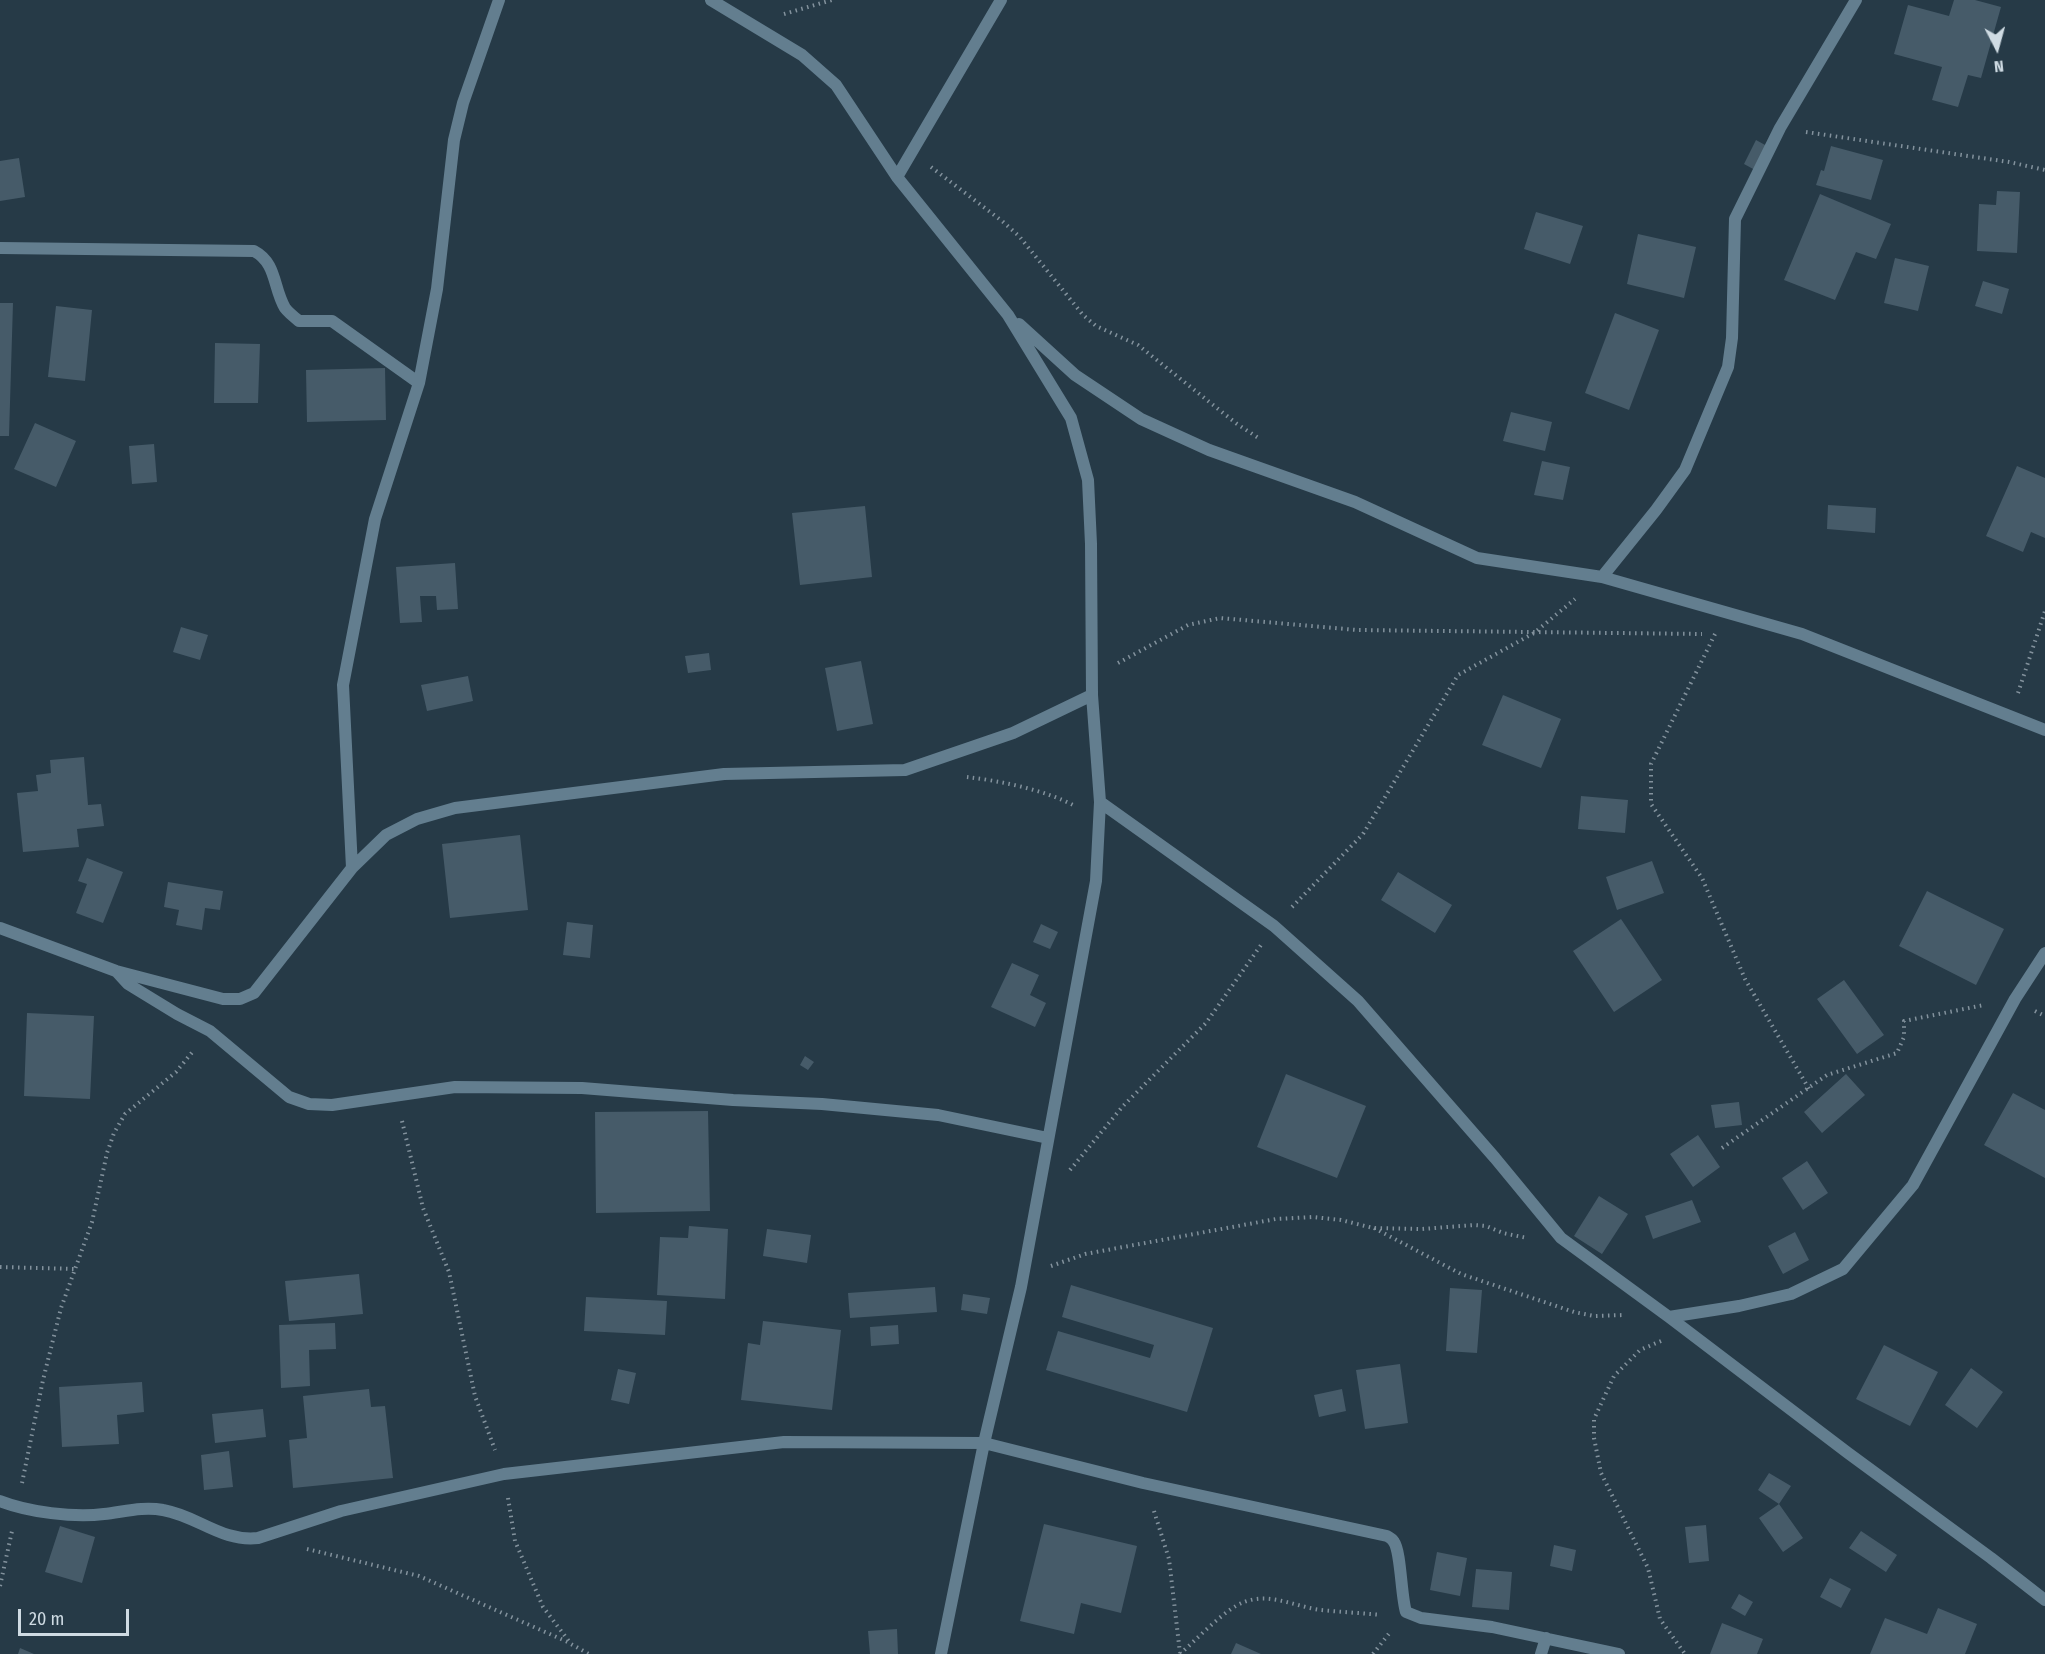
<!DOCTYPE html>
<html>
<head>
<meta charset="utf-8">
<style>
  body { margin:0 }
  #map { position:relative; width:2045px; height:1654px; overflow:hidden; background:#263a47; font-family:"Fira Sans Condensed",sans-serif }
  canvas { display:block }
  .north { position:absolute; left:1967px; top:18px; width:60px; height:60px; -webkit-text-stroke:4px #263a47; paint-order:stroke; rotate:174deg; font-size:16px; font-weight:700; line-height:24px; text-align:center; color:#cfdbe3 }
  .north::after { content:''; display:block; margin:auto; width:21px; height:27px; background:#cfdbe3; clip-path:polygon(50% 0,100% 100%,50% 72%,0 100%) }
  .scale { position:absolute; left:18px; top:1609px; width:111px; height:27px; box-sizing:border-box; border:3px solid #cfdbe3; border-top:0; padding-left:8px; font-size:18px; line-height:21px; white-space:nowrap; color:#cfdbe3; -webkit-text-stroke:4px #263a47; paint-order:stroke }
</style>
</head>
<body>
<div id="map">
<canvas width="2045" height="1654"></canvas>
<div class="north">N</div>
<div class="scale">20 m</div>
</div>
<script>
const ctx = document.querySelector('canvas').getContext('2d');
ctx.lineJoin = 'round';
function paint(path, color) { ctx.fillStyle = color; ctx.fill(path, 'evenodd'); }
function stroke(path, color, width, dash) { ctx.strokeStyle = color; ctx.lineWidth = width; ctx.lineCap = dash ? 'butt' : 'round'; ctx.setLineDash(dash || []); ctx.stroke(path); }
paint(new Path2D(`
  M1954 0H1975L2001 7 1981 78 1968 75 1958 107 1932 100 1942 67 1894 54 1908 5 1949 16Z
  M1756 140 1767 146 1755 170 1744 164Z
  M1831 146 1883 160 1871 200 1816 185 1821 170 1824 171Z
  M19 158 25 197 0 201V161Z
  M1997 191 2020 192 2017 253 1977 251 1979 204 1996 205Z
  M1820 194 1891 224 1876 259 1856 252 1835 300 1784 280Z
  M1536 212 1583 226 1570 264 1524 249Z
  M1638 234 1696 247 1684 298 1627 284Z
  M1895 258 1929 266 1918 311 1884 303Z
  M1983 281 2009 289 2002 314 1975 306Z
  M0 303H13L9 436H0Z
  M56 306 92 310 85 381 48 377Z
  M1615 313 1659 330 1629 410 1585 393Z
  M215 343 260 344 258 403H214Z
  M385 368 386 420 307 422 306 370Z
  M1511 412 1552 422 1545 451 1503 441Z
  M35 423 76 441 56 487 14 469Z
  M154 444 157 482 132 484 129 446Z
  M1542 461 1570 467 1563 500 1534 495Z
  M2017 466 2045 478V538L2031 532 2023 552 1986 536Z
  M1828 505 1876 508 1875 533 1827 529Z
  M865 506 872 577 800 585 792 513Z
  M455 563 458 609 437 610 436 596H420L422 622 400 623 396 567Z
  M181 627 208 635 200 660 173 652Z
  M709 653 711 670 688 673 685 656Z
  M861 661 873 724 837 731 825 668Z
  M468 676 473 701 427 711 421 685Z
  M1503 695 1561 719 1541 768 1482 745Z
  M84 757 88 805 101 804 104 826 77 829 79 847 23 852 17 793 38 791 36 775 51 773 50 760Z
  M1581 796 1628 800 1625 833 1578 829Z
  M520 835 528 910 450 918 442 844Z
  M87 858 123 872 103 923 76 913 87 884 78 881Z
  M1652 861 1664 893 1617 910 1606 877Z
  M1398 872 1452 905 1435 933 1381 900Z
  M168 882 223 891 220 910 205 908 202 930 176 925 179 910 164 907Z
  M1927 891 2004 929 1976 985 1899 946Z
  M1621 919 1662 980 1614 1012 1573 951Z
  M567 922 593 925 590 958 563 955Z
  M1041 924 1058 932 1050 949 1033 942Z
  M1012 963 1039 975 1030 995 1046 1003 1035 1027 991 1007Z
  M1844 980 1884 1035 1857 1054 1817 999Z
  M27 1013 94 1016 90 1099 24 1096Z
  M805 1056 814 1062 808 1070 800 1065Z
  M1286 1074 1366 1106 1337 1178 1257 1147Z
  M1846 1074 1865 1095 1822 1133 1804 1112Z
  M2013 1093 2045 1110V1178L1984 1145Z
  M1739 1102 1742 1125 1715 1128 1711 1105Z
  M708 1111 710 1211 596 1213 595 1112Z
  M1698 1135 1720 1167 1693 1187 1670 1154Z
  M1807 1161 1828 1193 1803 1210 1782 1178Z
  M1599 1196 1628 1214 1602 1254 1574 1236Z
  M1692 1200 1701 1222 1653 1239 1645 1216Z
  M689 1226 728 1229 725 1299 657 1295 660 1237 688 1238Z
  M767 1229 811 1235 807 1263 763 1256Z
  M1795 1232 1809 1260 1783 1274 1768 1246Z
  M359 1274 363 1314 289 1321 285 1281Z
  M1071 1285 1213 1328 1187 1412 1046 1370 1058 1331 1150 1358 1154 1345 1062 1317Z
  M935 1287 937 1312 850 1318 848 1293Z
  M1450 1288 1482 1290 1477 1353 1446 1351Z
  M963 1294 990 1298 987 1314 961 1310Z
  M586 1297 667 1301 665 1335 584 1331Z
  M763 1321 841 1330 832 1410 741 1400 748 1343 760 1345Z
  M335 1323 336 1349 309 1350 310 1386 281 1388 279 1325Z
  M898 1325 899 1344 871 1346 870 1327Z
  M1884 1345 1938 1372 1910 1426 1856 1399Z
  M1400 1364 1408 1423 1365 1429 1356 1370Z
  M1971 1368 2003 1392 1977 1428 1945 1405Z
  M618 1369 636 1373 629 1404 611 1400Z
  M142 1382 144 1412 117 1415 119 1444 62 1447 59 1387Z
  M369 1389 371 1407 385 1406 393 1478 293 1488 289 1440 307 1438 303 1396Z
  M1342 1389 1346 1411 1319 1417 1314 1395Z
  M263 1409 266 1437 215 1443 212 1414Z
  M229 1451 233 1487 204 1490 201 1455Z
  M1769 1473 1791 1486 1779 1504 1803 1538 1783 1552 1759 1518 1779 1504 1758 1490Z
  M1044 1524 1137 1546 1121 1613 1081 1603 1074 1634 1020 1621Z
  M1706 1525 1709 1561 1689 1563 1685 1527Z
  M60 1526 95 1537 82 1583 45 1572Z
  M1861 1531 1897 1555 1886 1572 1849 1548Z
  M1554 1545 1576 1550 1572 1571 1550 1566Z
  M1437 1552 1467 1558 1460 1596 1430 1590Z
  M1476 1569 1512 1572 1509 1610 1472 1607Z
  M1830 1578 1851 1589 1841 1608 1820 1597Z
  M1739 1594 1753 1602 1745 1616 1731 1608Z
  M1938 1608 1977 1624 1965 1654H1870L1885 1618 1927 1634Z
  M1722 1623 1763 1639 1757 1654H1710Z
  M897 1629 898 1654H870L868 1631Z
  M1236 1643 1261 1654H1231Z
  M20 1648 34 1654H18Z`), '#465b69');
stroke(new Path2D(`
  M784 14 832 0
  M1806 132 2009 162 2045 170
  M931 167 1002 221 1019 236 1083 315 1096 326 1138 345 1237 424 1260 439
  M1715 634 1651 764V804L1702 878 1745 979 1809 1089
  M1118 663 1188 625 1220 618 1357 630 1702 634
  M2018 693 2045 611
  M967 777C1001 781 1045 790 1075 806
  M1292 907 1363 834 1458 675 1534 633 1575 599
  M2035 1011 2045 1016
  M402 1121 423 1208 449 1272 475 1396 495 1450
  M1722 1148 1827 1075 1897 1053 1904 1037V1021L1984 1005
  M1070 1170 1123 1106 1206 1023 1261 945
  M1374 1228 1461 1274 1574 1312 1594 1316 1624 1315
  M1051 1266 1085 1254 1276 1219 1313 1217 1341 1220 1373 1228 1422 1229 1474 1225 1486 1226 1503 1233 1527 1238
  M0 1267 76 1269
  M1661 1341 1640 1350 1614 1376 1594 1419V1438L1601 1473 1648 1568 1660 1619 1685 1654
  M22 1483 43 1380 61 1308 92 1222 107 1153 114 1133 125 1114 176 1072 194 1050
  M508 1498 515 1541 543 1607 571 1644 589 1654
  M1154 1511 1169 1559 1180 1653
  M307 1549 419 1576 570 1643
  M0 1586 12 1531
  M1180 1654C1197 1639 1225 1609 1244 1602 1270 1592 1296 1607 1321 1610 1341 1612 1361 1613 1381 1615
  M1373 1654 1391 1631`), '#83929d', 4, [1.5, 4.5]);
stroke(new Path2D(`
  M711 0 802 55 836 85 897 177 1008 315 1071 418 1088 480 1091 544 1092 695 1100 802 1096 881 1021 1287 984 1443 941 1654
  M897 177 1001 0
  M0 248 254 251C277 263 273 288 285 308 288 312 294 317 299 321H332L419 383
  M1019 324 1075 375 1141 419 1209 450 1355 502 1477 558 1602 577 1802 634 2045 730
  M1602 577 1656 510 1685 470 1728 367 1732 338 1735 219 1780 128 1856 0
  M1100 802 1274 926 1358 1001 1495 1158 1561 1238 1669 1317 1848 1453 1991 1558 2045 1600
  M352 868 343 685 375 519 419 383 437 289 454 140 463 103 499 0
  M0 928 116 971 223 999H240L254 993 352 868 386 835 417 819 455 808 724 774 905 770 1013 733 1092 695
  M117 972 128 984 141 992 177 1014 210 1031 289 1097 309 1104 332 1105 455 1087 582 1088 733 1100 822 1104 938 1115 1048 1138
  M1669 1317 1739 1306 1791 1294 1843 1269 1913 1185 2015 999 2045 953
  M0 1501C28 1512 74 1518 104 1514 123 1512 143 1506 163 1510 198 1516 221 1542 258 1538L341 1511 504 1474 784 1442 984 1443 1143 1483 1387 1536C1389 1537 1393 1540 1394 1542 1401 1552 1401 1596 1406 1612L1421 1618 1492 1627 1619 1654
  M1541 1654 1546 1638`), '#637e8f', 12);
</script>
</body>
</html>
